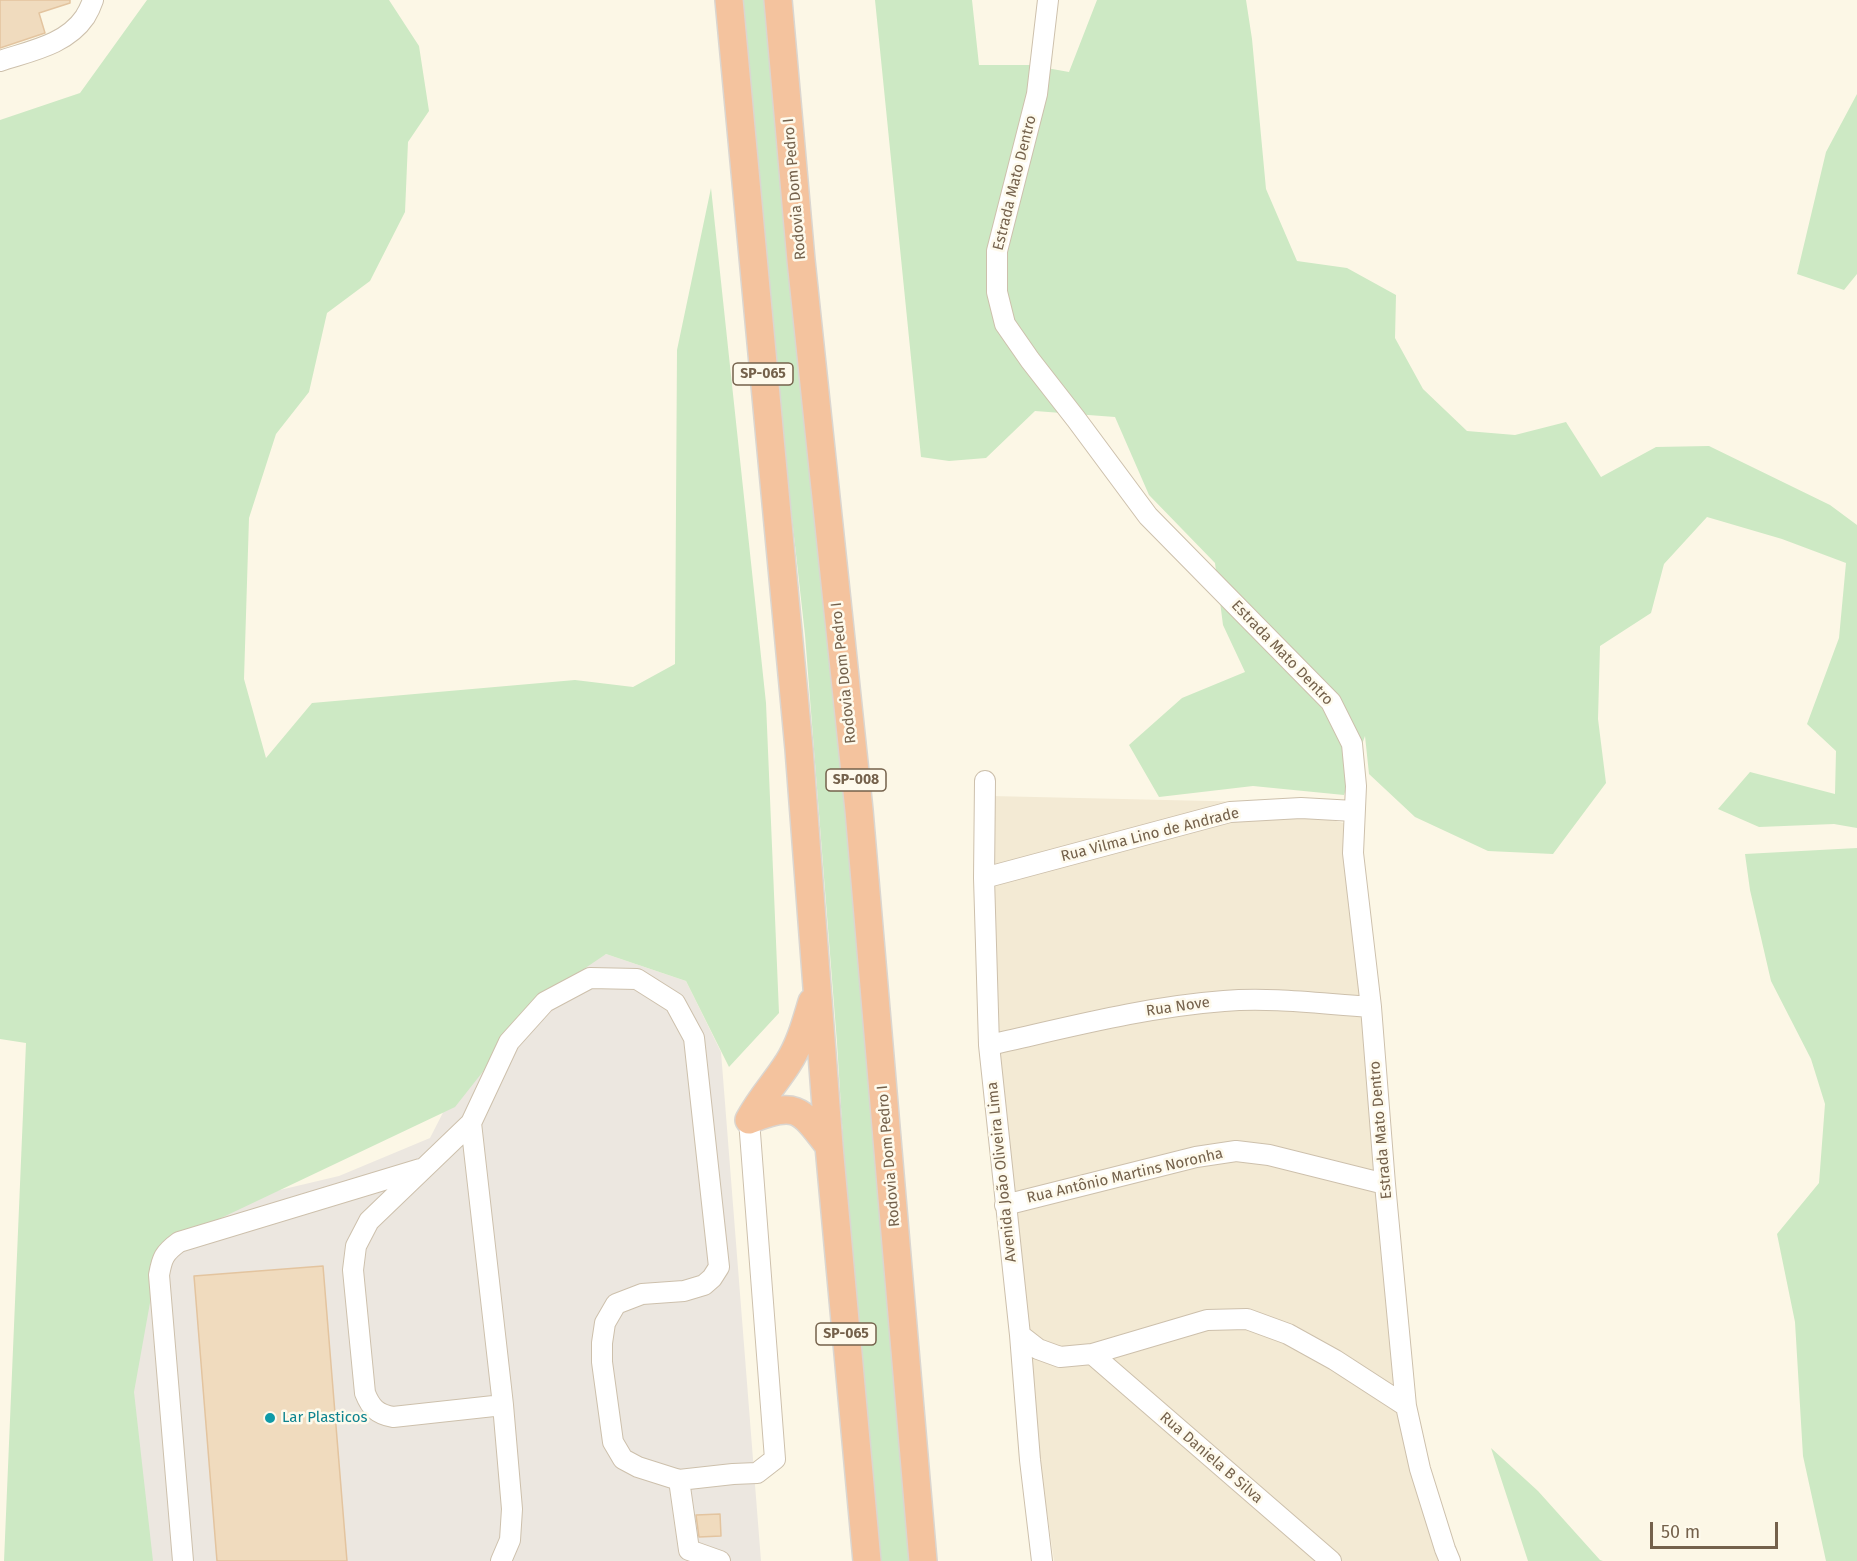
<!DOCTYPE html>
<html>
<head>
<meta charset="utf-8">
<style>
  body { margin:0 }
  #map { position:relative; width:1857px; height:1561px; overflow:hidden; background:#fcf7e6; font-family:"Fira Sans",sans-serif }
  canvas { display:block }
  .scale { position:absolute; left:1650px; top:1522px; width:128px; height:27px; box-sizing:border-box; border:3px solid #74614b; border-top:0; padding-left:8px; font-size:18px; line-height:21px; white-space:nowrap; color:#74614b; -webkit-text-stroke:4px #fefaec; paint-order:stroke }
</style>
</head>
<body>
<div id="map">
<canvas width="1857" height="1561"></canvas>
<div class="scale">50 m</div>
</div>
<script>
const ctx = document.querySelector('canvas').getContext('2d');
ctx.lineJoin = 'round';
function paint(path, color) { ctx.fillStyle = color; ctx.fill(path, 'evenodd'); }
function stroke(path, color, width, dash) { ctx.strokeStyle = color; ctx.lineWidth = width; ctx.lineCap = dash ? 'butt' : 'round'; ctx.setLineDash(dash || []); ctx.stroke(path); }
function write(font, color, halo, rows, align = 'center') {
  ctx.font = font + ' "Fira Sans",sans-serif'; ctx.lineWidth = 5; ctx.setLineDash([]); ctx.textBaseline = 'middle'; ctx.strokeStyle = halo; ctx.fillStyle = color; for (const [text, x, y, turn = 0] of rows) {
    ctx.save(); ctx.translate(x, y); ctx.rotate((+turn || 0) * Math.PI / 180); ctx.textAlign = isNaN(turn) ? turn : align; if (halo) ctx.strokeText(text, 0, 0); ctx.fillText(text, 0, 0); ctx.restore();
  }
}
paint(new Path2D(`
  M991 796 1254 802 1344 823 1349 855 1397 1409 1410 1472 1439 1561H1054L1037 1443 1000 1050 993 886Z`), '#f3ead4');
paint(new Path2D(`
  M606 954 686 981 721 1052 761 1561H133L125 1419 135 1263 170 1216 339 1176 430 1138 453 1093 560 973Z`), '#ece7e0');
paint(new Path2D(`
  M147 0H389L419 46 429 111 408 142 405 212 370 281 327 313 309 392 276 434 249 518 244 679 266 758 312 703 575 680 633 687 675 664 677 350 711 188 766 703 779 1013 729 1067 686 981 606 954 541 998 455 1107 160 1247 134 1392 153 1561H4L26 1043 0 1039V120L80 93Z
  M743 0H768L832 632 912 1561H877L853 1299 837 1043 805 635 784 446Z
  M875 0H972L979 65H1030L1069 72 1097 0H1246L1252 39 1266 189 1297 261 1347 268 1396 295 1395 338 1423 389 1467 431 1515 435 1566 422 1601 477 1656 447 1709 446 1830 505 1857 525V828L1834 824 1759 827 1718 809 1750 772 1835 794 1836 751 1807 724 1839 638 1846 563 1782 539 1707 517 1664 564 1651 613 1600 646 1598 719 1606 783 1553 854 1488 851 1415 817 1369 774 1365 736 1344 795 1253 786 1159 797 1129 745 1182 698 1245 672 1223 625 1215 563 1149 495 1115 417 1035 411 986 458 949 461 921 457Z
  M1857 94V274L1844 290 1797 274 1826 152Z
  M1857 848V1561H1826L1803 1456 1795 1322 1777 1234 1819 1183 1825 1104 1811 1059 1771 981 1750 890 1745 854Z
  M1491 1448 1538 1491 1600 1560 1603 1561H1528Z`), '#cde9c4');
const building = new Path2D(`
  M0 0H70V3L39 13 45 33 0 48Z
  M323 1266 347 1561H217L194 1276Z
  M720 1514 721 1536 699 1537 696 1515Z`);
paint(building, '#f0dbbe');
stroke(building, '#e3c49f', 1.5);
const minor = new Path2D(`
  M1048 0 1037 94 997 251V292L1005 324 1030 360 1076 419 1148 516 1331 702 1352 744 1356 786 1353 853 1371 1007 1385 1184 1406 1406 1420 1469 1445 1549 1450 1561
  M0 61C30 51 66 45 85 17 88 12 91 6 93 0
  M985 781 984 878 989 1045 1020 1335 1030 1460 1042 1561
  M984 878 1230 812 1301 808 1354 811
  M989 1045C1066 1028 1144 1007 1224 1001 1272 997 1322 1004 1371 1007
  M471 1123 503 1405
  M1005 1205 1196 1157 1236 1151 1269 1155 1385 1184
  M1020 1335 1038 1349 1060 1357 1092 1354 1207 1320 1247 1319 1288 1334 1335 1360 1406 1406
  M1092 1354 1331 1561
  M183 1561 159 1275C162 1258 164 1253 179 1242L420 1169
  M501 1561 510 1540 512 1509 503 1405 393 1417C377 1414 371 1408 365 1393L353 1270 356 1246 369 1221 471 1123 509 1042 545 1002 590 978 637 979 675 1003 694 1038 719 1267 712 1278 704 1285 684 1291 642 1294 616 1304 605 1323 602 1343V1362L613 1442 623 1459 638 1467 679 1480
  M720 1561 689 1550 679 1480 733 1474 757 1473 775 1459 749 1120`);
const highway = new Path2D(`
  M729 0 799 749 829 1146 867 1561
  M778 0 801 260 859 810 923 1561
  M749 1120C760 1099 776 1082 788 1063 800 1045 806 1022 812 1002
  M749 1120C796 1101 800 1108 829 1146`);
stroke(minor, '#cdc0ac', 22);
stroke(highway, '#dbd6d0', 30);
stroke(minor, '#fff', 20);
stroke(highway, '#f4c39e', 27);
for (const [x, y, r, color] of [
  [270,1418,6,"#0f9aa8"]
]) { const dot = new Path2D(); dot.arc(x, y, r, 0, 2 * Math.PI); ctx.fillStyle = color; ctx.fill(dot); stroke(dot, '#fefaec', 2); }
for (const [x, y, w] of [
  [763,374,60],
  [856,780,60],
  [846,1334,60]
]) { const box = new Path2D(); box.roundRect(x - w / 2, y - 11, w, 22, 4.5); ctx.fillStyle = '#fefaec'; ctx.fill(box); stroke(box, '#74614b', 1.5); }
write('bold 14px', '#74614b', null, [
  ["SP-065",763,374],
  ["SP-008",856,780],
  ["SP-065",846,1334]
]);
write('15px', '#74614b', '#fefaec', [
  ["Estrada Mato Dentro",1015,183,-76],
  ["Rodovia Dom Pedro I",795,189,-95],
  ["Estrada Mato Dentro",1282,653,46],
  ["Rodovia Dom Pedro I",844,673,-96],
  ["Rua Vilma Lino de Andrade",1150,835,-14],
  ["Rua Nove",1178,1007,-8],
  ["Estrada Mato Dentro",1381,1130,-95],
  ["Rodovia Dom Pedro I",889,1156,-95],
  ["Avenida João Oliveira Lima",1002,1172,-96],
  ["Rua Antônio Martins Noronha",1125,1176,-13],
  ["Rua Daniela B Silva",1211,1458,41]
]);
write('15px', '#0d838f', '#fefaec', [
  ["Lar Plasticos",282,1418]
], 'left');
</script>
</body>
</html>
